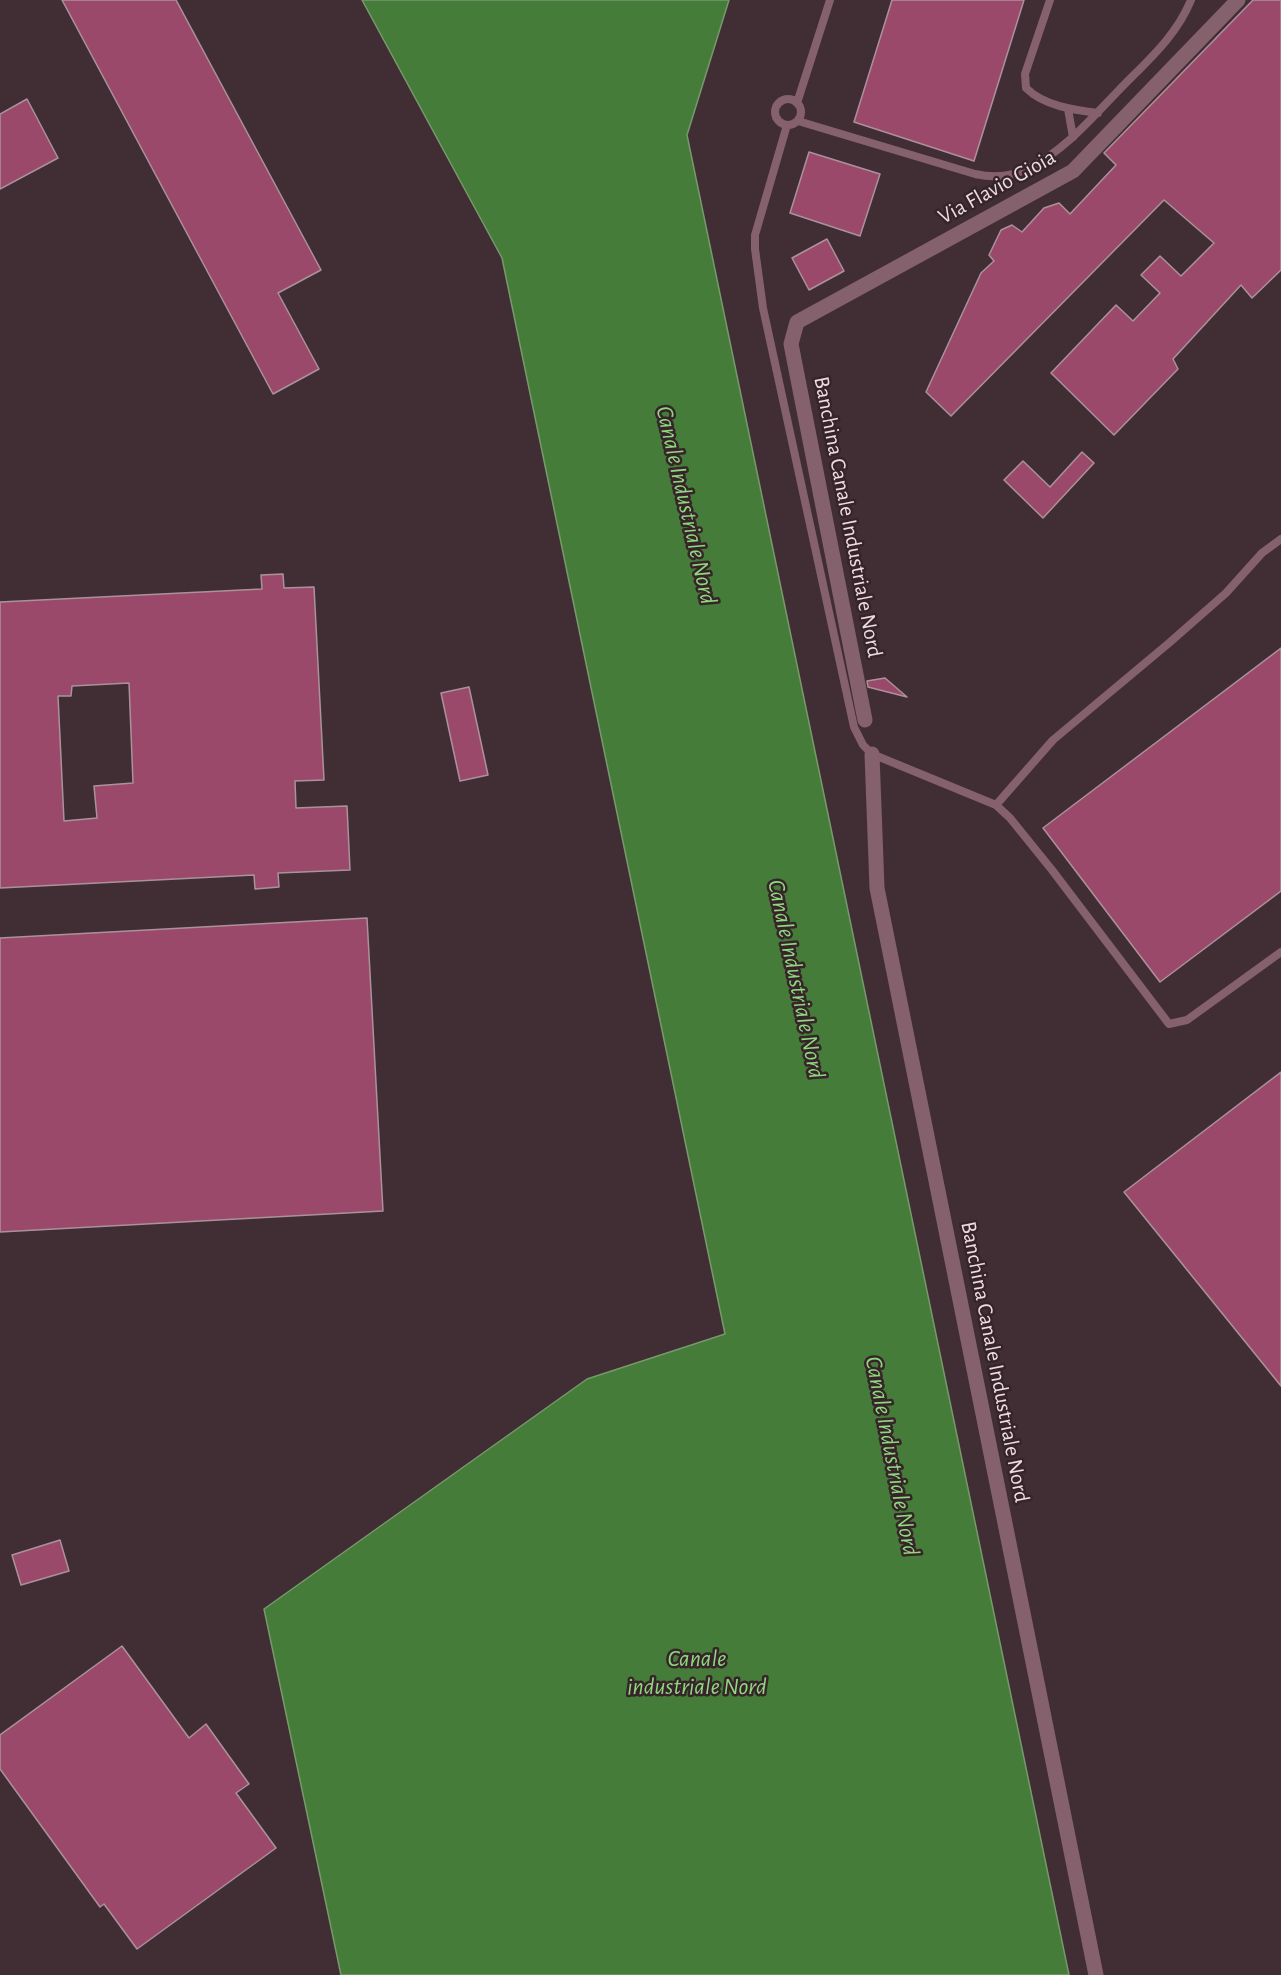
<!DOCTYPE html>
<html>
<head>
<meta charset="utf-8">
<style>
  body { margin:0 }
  canvas { display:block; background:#412d34 }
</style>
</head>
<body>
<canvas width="1281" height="1975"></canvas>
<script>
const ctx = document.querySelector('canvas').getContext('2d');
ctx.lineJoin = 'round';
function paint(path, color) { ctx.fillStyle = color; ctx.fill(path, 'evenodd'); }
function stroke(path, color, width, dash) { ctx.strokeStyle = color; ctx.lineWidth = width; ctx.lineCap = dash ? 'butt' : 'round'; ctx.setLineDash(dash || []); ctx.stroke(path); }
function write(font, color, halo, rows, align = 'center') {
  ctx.font = font + ' "Alegreya Sans",sans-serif'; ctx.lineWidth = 5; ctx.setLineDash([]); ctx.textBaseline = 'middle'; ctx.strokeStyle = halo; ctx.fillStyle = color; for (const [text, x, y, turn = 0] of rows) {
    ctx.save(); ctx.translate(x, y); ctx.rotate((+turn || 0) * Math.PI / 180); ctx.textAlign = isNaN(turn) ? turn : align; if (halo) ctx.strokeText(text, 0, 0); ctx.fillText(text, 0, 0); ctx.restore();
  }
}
const water = new Path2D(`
  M362 0H729L687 135 1069 1975H341L264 1609 587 1379 725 1334 502 258Z`);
paint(water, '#457c39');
stroke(water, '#77996c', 1.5);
const building = new Path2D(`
  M62 0H176L321 270 278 293 319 369 273 394Z
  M892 0H1024L974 161 854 122Z
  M1253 0H1281V270L1252 298 1241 285 1173 359 1178 369 1114 435 1051 373 1116 305 1133 321 1160 293 1141 275 1160 256 1181 276 1214 243 1164 200 951 416 926 392 981 273 994 261 989 255 1001 230 1012 225 1022 232 1044 208 1059 203 1070 214 1116 165 1104 153Z
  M27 99 58 158 0 189V114Z
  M809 152 880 174 860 236 790 213Z
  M827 239 844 271 809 290 792 258Z
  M1082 452 1094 463 1043 518 1004 480 1023 461 1050 487Z
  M283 574 284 588 314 587 324 780 295 781 296 808 347 806 350 870 278 873 279 887 255 889 254 875 0 888V602L262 589 261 575ZM129 683 133 783 94 786 97 818 64 821 58 696H71L72 686Z
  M1281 648V891L1160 982 1043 828Z
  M885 678 907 697 868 687 867 681Z
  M469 687 488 775 460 781 441 693Z
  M367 918 383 1211 0 1232V938Z
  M1281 1072V1386L1124 1192Z
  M60 1540 69 1571 21 1585 12 1555Z
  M122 1646 189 1738 206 1724 249 1784 236 1793 276 1848 137 1949 104 1904 100 1907 0 1769V1735Z`);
paint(building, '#9b496a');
stroke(building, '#ab929a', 1.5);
stroke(new Path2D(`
  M1050 0 1025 74 1026 88C1044 106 1074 110 1098 113
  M775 112a13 13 0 1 1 26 0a13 13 0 1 1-26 0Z
  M797 103 830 0
  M1068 109 1073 137
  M798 121 975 174C993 178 1012 177 1029 168 1064 151 1092 118 1119 90 1146 62 1176 37 1191 0
  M787 125 755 235V249L763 308 854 727 863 745 872 754 996 805
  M1281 539 1262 553 1226 593 1169 643 1053 740 996 805 1010 818 1052 870 1169 1024 1187 1020 1281 952`), '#85606d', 8);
stroke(new Path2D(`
  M865 720 791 344 797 322 1073 171 1238 0
  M872 754 877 888 1096 1975`), '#85606d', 15);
write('22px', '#ebdee2', '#37242a', [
  ["Via Flavio Gioia",997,187,-29],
  ["Banchina Canale Industriale Nord",848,517,79],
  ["Banchina Canale Industriale Nord",995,1362,79]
]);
write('italic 24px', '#8ed97d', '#37242a', [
  ["Canale Industriale Nord",686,505,77],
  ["Canale Industriale Nord",796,979,78],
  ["Canale Industriale Nord",892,1456,79],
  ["Canale",697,1659],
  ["industriale Nord",697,1687]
]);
</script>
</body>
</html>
